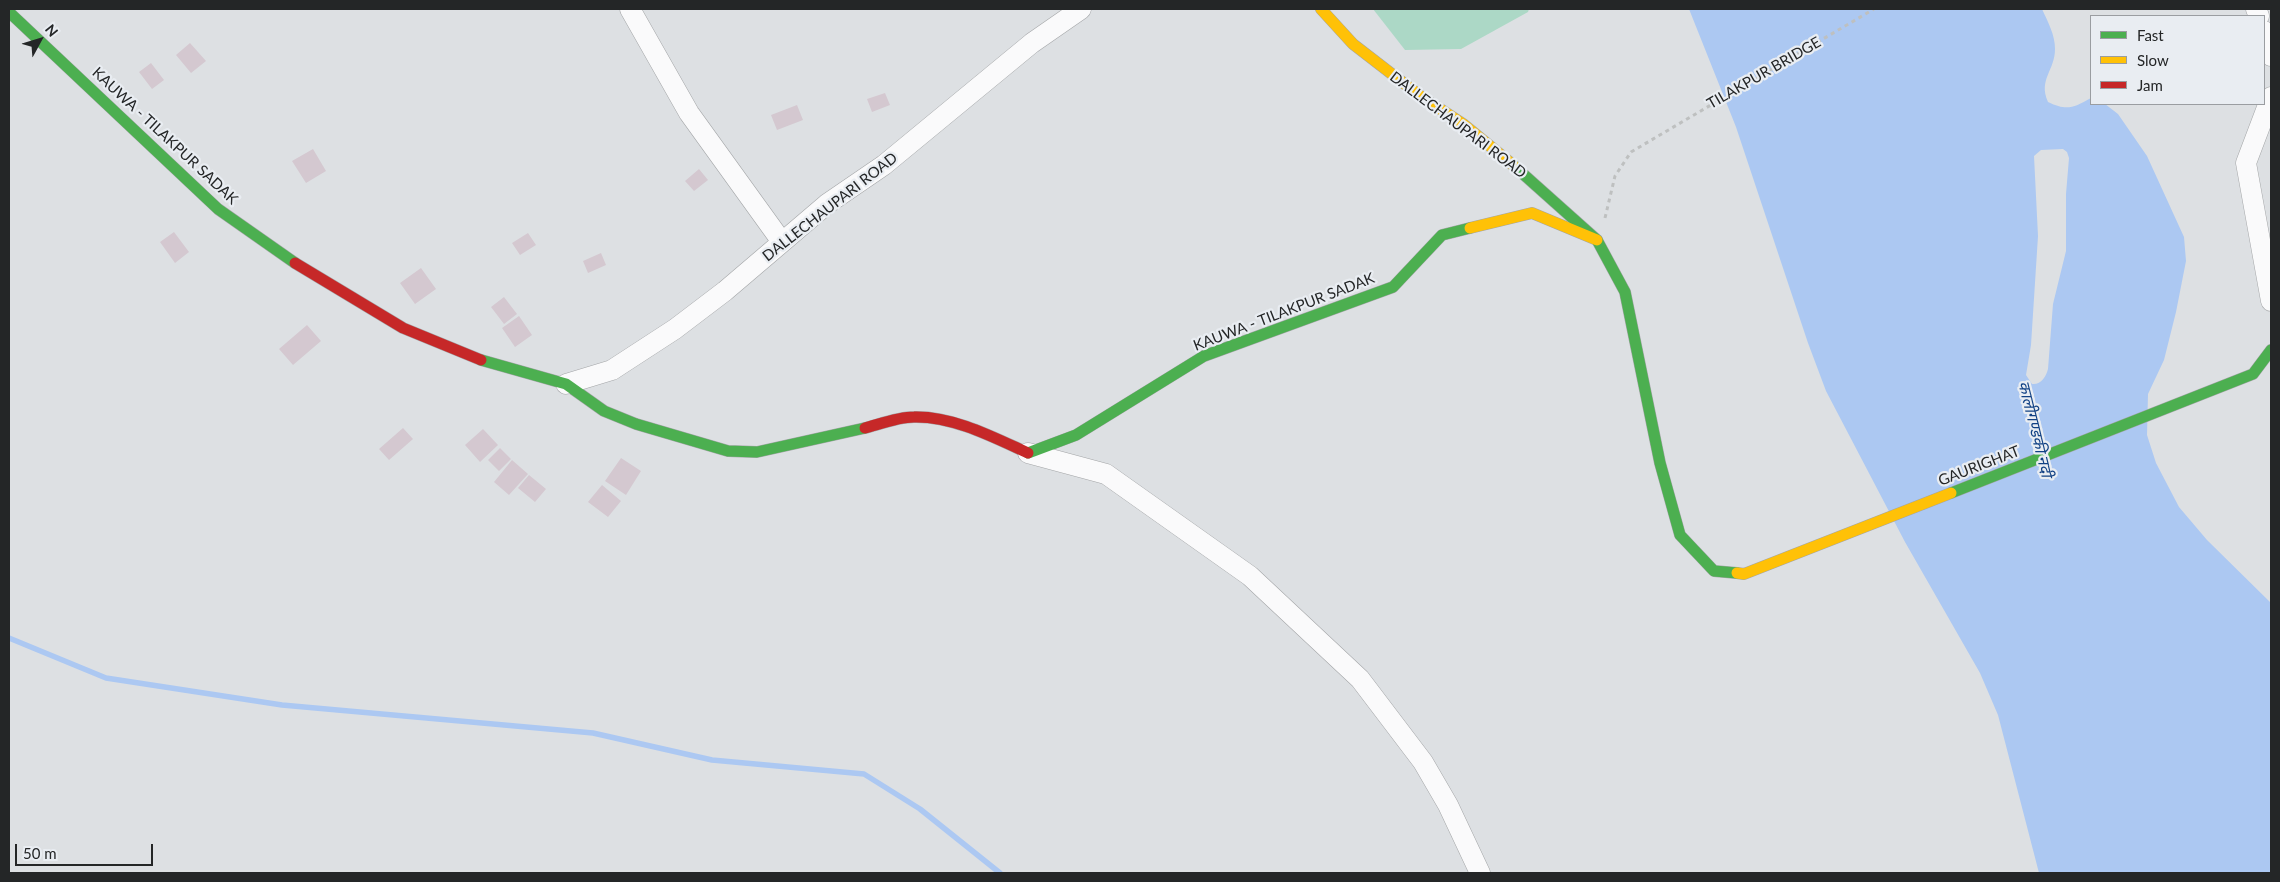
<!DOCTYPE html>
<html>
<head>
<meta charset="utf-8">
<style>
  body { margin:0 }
  #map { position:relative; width:2280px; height:882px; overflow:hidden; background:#dde0e3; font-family:Lato,sans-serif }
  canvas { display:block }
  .frame { position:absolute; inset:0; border:10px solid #242627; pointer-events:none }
  .legend { position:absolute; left:2090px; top:15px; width:175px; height:90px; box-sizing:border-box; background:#e9edf2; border:1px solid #9a9da1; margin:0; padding:6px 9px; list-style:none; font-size:15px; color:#242627 }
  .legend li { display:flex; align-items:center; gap:10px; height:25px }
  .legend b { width:25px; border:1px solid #9a9da1 }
  .north { position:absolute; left:15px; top:15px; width:50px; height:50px; -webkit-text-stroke:4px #e9edf2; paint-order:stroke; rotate:51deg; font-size:14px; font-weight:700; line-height:20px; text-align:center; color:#242627 }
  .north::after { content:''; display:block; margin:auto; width:18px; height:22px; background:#242627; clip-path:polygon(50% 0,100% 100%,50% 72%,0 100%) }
  .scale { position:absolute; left:15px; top:844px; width:138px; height:22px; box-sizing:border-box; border:2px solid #242627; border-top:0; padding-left:6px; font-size:15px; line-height:18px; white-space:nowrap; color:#242627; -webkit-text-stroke:4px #e9edf2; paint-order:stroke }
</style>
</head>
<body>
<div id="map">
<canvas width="2280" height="882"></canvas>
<div class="frame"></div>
<ul class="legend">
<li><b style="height:6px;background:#4caf50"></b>Fast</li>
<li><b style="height:6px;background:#ffc107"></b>Slow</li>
<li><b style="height:6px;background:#c62828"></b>Jam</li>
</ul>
<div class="north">N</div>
<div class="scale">50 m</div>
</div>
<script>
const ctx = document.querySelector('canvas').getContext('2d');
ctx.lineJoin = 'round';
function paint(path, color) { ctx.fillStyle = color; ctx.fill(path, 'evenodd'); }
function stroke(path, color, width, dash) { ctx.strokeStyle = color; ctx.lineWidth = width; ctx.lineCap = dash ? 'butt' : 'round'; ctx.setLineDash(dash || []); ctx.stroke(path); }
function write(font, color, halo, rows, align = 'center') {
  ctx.font = font + ' Lato,"Noto Sans Devanagari",sans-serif'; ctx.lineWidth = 4.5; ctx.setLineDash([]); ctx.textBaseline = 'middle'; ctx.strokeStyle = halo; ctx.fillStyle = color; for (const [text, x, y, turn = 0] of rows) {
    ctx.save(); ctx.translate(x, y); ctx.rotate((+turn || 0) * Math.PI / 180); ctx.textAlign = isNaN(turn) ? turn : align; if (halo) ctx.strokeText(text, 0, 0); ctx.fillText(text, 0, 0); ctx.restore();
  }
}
paint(new Path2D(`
  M1373 9H1529L1528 12 1461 49 1405 50Z`), '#acd8c6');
paint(new Path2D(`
  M1689 9H2042C2048 22 2055 35 2055 49 2055 71 2038 79 2048 102 2067 111 2073 108 2091 98V104H2105L2118 114 2147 156 2184 237 2186 261 2176 312 2164 360 2148 394 2147 435 2156 463 2179 507 2207 540 2271 603V873H2039L1998 715 1980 673 1905 542 1826 391 1808 343 1736 127ZM2063 149 2067 152 2069 158 2066 194V251L2053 304 2048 369C2046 377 2041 385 2032 384L2026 375 2031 345 2038 236 2034 156 2041 150Z`), '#acc8f2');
stroke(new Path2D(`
  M9 638 106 678 282 705 593 733 712 760 864 774 920 809 1000 873`), '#acc8f2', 5.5);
paint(new Path2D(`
  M190 43 206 61 191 73 176 55Z
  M151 63 164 80 152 89 139 72Z
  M885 93 890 105 872 112 867 99Z
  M797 105 803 120 777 130 771 115Z
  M313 149 326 171 306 183 292 161Z
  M699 169 708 180 694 191 685 181Z
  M174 232 189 252 175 263 160 242Z
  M528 233 536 245 520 255 512 243Z
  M601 253 606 265 588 273 583 261Z
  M421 268 436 289 415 304 400 283Z
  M504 297 517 314 504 324 491 307Z
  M519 316 532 335 515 347 502 328Z
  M307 325 321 341 293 365 279 349Z
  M403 428 413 439 389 460 379 449Z
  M483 429 498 445 480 462 465 445Z
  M500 448 511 459 499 471 488 460Z
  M621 458 641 471 626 495 605 481Z
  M512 460 528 474 509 495 494 482Z
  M529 475 546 489 535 502 518 488Z
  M602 485 621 501 608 517 588 502Z`), '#d4c8d0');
const street = new Path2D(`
  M630 9 689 113 782 242
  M2256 9 2259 16
  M2264 31 2271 56
  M2271 97 2246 163 2271 301
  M566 384 612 370 675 329 725 291 827 204 884 165 1032 43 1081 9
  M1028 453 1106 474 1250 576 1360 679 1423 762 1448 805 1480 873`);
const fast = new Path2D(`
  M9 12 218 209 295 263
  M1513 165 1597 240 1625 292 1660 463 1680 535 1714 571 1737 573
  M481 360 566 384 604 411 636 424 728 451 757 452 865 428
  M1028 453 1076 435 1204 356 1393 287 1442 235 1470 228
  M1951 493 2253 374 2271 350`);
const slow = new Path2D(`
  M1321 9 1353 44 1419 95 1463 124 1513 165
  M1470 228 1532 213 1597 240
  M1737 573 1744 574 1951 493`);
const jam = new Path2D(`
  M295 263 403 328 481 360
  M865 428C880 424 898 417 914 417 953 416 993 437 1028 453`);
stroke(street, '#a3a5a7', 21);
stroke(fast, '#a3a5a7', 12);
stroke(slow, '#a3a5a7', 12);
stroke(jam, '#a3a5a7', 12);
stroke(new Path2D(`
  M1605 218 1615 176 1631 152 1874 9`), '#bec0c0', 3, [4, 4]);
stroke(street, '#fafafb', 20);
stroke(fast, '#4caf50', 11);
stroke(slow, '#ffc107', 11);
stroke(jam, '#c62828', 11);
write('15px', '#242627', '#e9edf2', [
  ["TILAKPUR BRIDGE",1764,73,-30],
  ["DALLECHAUPARI ROAD",1458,125,37],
  ["KAUWA - TILAKPUR SADAK",165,136,43],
  ["DALLECHAUPARI ROAD",830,207,-38],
  ["KAUWA - TILAKPUR SADAK",1284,312,-21],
  ["GAURIGHAT",1979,466,-21]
]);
write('italic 16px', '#114184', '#e9edf2', [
  ["कालीगण्डकी नदी",2035,429,76]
]);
</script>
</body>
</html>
